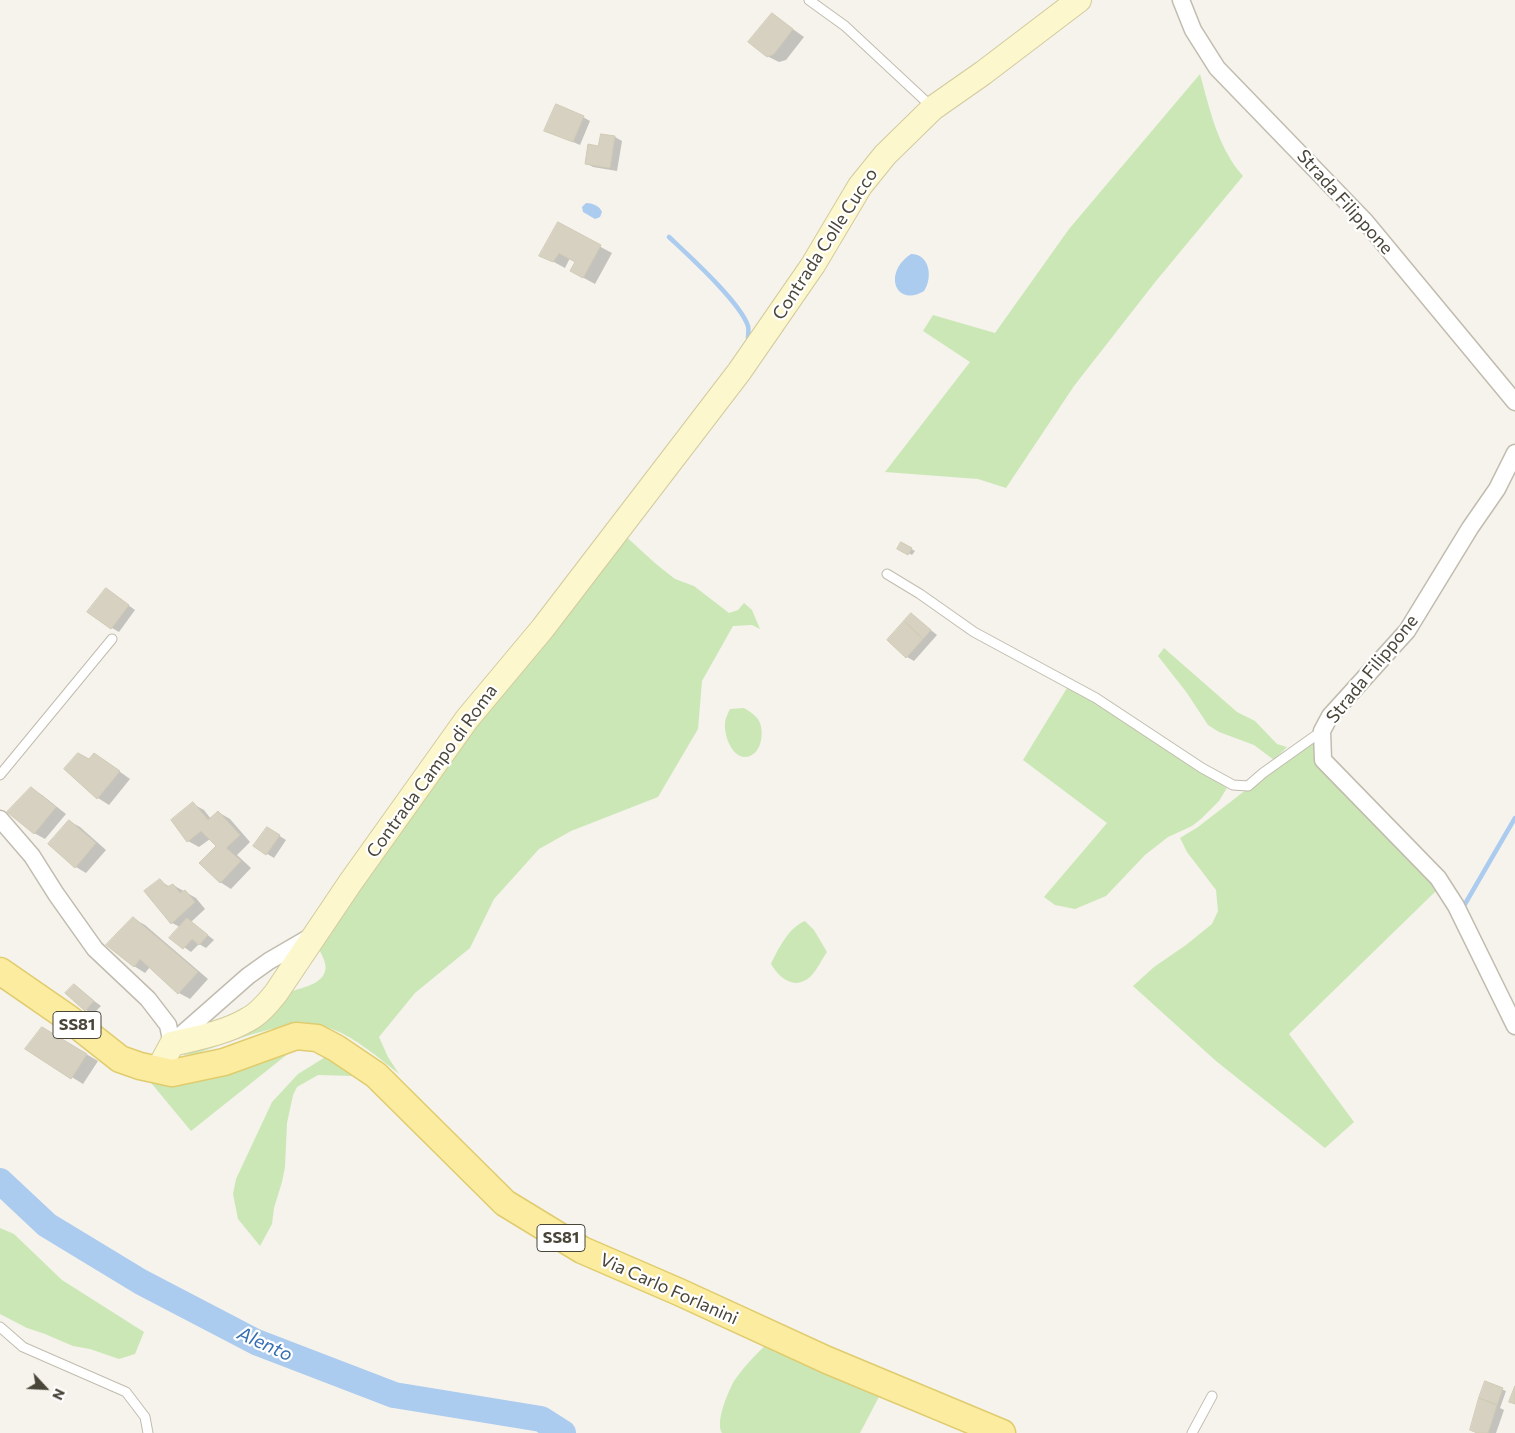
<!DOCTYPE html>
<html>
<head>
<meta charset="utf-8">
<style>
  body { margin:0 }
  #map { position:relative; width:1515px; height:1433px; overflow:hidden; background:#f5f3ec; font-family:Commissioner,sans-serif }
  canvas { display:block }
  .north { position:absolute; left:20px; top:1363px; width:50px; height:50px; -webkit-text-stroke:4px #fff; paint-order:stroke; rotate:115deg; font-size:14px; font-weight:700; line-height:20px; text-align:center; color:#4a4539 }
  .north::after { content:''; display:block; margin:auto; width:18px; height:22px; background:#4a4539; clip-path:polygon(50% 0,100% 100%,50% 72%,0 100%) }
</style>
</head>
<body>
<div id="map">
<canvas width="1515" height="1433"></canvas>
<div class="north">N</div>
</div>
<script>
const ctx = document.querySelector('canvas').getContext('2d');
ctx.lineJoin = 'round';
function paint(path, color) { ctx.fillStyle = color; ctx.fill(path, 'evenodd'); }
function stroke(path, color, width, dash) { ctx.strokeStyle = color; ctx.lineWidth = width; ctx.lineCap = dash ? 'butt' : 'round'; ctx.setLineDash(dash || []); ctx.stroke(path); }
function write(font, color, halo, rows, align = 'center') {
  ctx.font = font + ' Commissioner,sans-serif'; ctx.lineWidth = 4.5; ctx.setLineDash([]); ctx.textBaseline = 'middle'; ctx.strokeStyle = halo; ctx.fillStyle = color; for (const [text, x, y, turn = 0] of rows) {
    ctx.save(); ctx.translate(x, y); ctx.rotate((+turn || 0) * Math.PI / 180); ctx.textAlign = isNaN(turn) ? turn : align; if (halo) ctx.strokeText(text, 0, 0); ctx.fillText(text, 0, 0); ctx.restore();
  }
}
paint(new Path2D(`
  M1200 74C1208 103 1215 135 1231 160 1234 166 1239 171 1243 176L1156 281 1074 386 1006 488 978 479 885 472 970 362 923 331 933 315 995 333 1069 229Z
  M621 532 656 564 675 579 694 586 729 613 738 610 744 603 752 610 760 629 752 625 733 626 702 681 698 729 658 797 571 831 539 849 494 899 470 948 415 993 379 1037 388 1057 399 1074C379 1058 356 1038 332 1029 292 1014 233 1042 194 1054L184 1055 183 1052C217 1033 251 1010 287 993 299 988 318 986 324 974 329 965 321 954 317 945L327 928 331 935 337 917 383 845Z
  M1164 648 1237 712 1255 721 1277 744 1287 747 1274 760 1254 745 1219 732 1208 725 1187 693 1158 656Z
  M1067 688 1081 693 1184 761 1227 788 1219 801 1201 819 1192 826 1168 837 1145 855 1106 896 1075 909 1055 905 1044 897 1107 823 1023 760Z
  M744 708C749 711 754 714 757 718 765 727 763 751 750 756 733 762 724 736 725 724 725 719 728 713 730 709Z
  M1313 743 1320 757 1438 889 1289 1034 1354 1122 1325 1148 1216 1061 1133 986 1154 967 1186 945 1212 924 1218 911 1216 890 1187 852 1180 838 1198 827 1273 769Z
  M805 921 814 930 827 952C822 959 817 970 811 976 795 991 780 979 771 964 778 949 789 927 805 921Z
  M304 1041 319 1042 335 1051 375 1082 394 1099 442 1152 370 1084 354 1076 318 1075 297 1087 293 1095 287 1123 285 1167 282 1182 274 1208 272 1224 260 1246 238 1219 233 1194 236 1179 272 1102 298 1074 335 1051 313 1045 294 1049 191 1131 147 1078 152 1072 186 1075 205 1070 260 1051Z
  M0 1228 14 1234 62 1280 144 1332 135 1354 119 1359 90 1349 73 1346 45 1334 27 1328 0 1314Z
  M771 1341 882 1391 860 1433H722C715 1422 728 1392 734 1381 743 1368 759 1350 771 1341Z`), '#cbe7b6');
paint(new Path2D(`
  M586 203C592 203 600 206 602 212L600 217 595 219 583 212 582 207Z
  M911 254C930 254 933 278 924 291 896 308 882 273 911 254Z`), '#abcbef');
paint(new Path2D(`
  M772 14 804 37 786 60 779 62 767 56Z
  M583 117 590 121 580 145 545 130Z
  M602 135 615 137 622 141 617 171 593 167 586 163 599 147Z
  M558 224 612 253 595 284 582 277 576 262 570 258 565 268 552 261Z
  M901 543 915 551 912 555 899 548Z
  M113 594 135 610 119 632 112 628Z
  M911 614 937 635 914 661 907 657Z
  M89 761H105L130 779 109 805 98 798 65 769Z
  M31 789 42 795 66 814 45 839 34 833Z
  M193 804 204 810 211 819 218 812 230 819 250 842 237 855 251 868 231 889 220 882 218 846 210 839 199 847 188 841Z
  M69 821 80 827 106 850 86 873 76 867Z
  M267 828 286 840 274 858 254 846Z
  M160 881 170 887 173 885 196 898 205 909 191 922 214 940 206 948 199 944 191 952 171 938 180 927 172 923Z
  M134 919 145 925 208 979 190 999 179 993 150 967 145 973 134 966Z
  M74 986 101 1006 93 1014 86 1010Z
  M42 1028 98 1061 83 1084 27 1049Z
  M1486 1383 1506 1391 1500 1408 1504 1410 1496 1433H1477Z`), '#0003');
stroke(new Path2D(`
  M669 237C688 255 740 302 748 326 749 330 748 334 748 338
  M1465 904 1515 818`), '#abcbef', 4.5);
stroke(new Path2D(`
  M0 1181 47 1225 141 1282 256 1342 394 1395 541 1419 563 1433`), '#abcbef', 26);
const building = new Path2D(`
  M772 13 793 29 774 54 767 57 748 42Z
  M556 104 584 116 573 142 544 131Z
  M601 134 615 136 610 168 585 164 588 144 598 146Z
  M558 222 601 245 583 278 570 271 575 262 559 253 553 262 539 256Z
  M901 542 912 548 908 555 897 549Z
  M106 588 129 605 111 629 87 612Z
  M911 613 931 630 923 639 904 621Z
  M904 621 923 639 906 658 887 640Z
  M78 753 89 759 94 753 120 771 97 799 64 769Z
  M31 787 56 807 34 834 7 812Z
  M193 802 208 820 218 811 240 835 226 848 241 861 220 883 199 863 216 846 201 831 187 842 171 820Z
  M69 820 96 843 75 868 48 844Z
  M267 827 280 835 266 855 253 846Z
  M160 879 167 887 173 884 180 893 185 890 195 902 171 924 144 891Z
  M133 917 198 972 178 994 140 959 134 967 106 945Z
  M187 918 208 935 199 945 192 939 183 949 169 938Z
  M74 984 94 1001 85 1011 65 993Z
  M42 1027 87 1054 71 1079 25 1049Z
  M1485 1381 1503 1388 1497 1405 1479 1398Z
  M1515 1386V1404L1509 1402Z
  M1479 1398 1497 1405 1488 1433H1477L1470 1430Z`);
paint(building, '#d7d1c1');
stroke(building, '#d1cab5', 1);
const lane = new Path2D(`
  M809 0 845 26 933 108
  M887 574 920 594 974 632 1096 698 1202 768 1233 785 1248 786 1263 773 1322 731
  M0 775 112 639
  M0 1327 23 1347 126 1392 145 1417 148 1433
  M1192 1433 1212 1396`);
const street = new Path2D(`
  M1181 0 1193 30 1217 68 1365 221 1515 402
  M1515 453 1497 489 1470 528 1407 631 1330 716 1322 731 1323 760 1438 878 1456 906 1515 1026
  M0 819 32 856 56 894 95 949 148 999 168 1025 172 1044
  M173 1042 248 976 269 961 312 936`);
const secondary = new Path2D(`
  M158 1070 172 1044C197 1038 225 1033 247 1020 259 1014 268 1003 276 993L350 883 467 719 543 628 739 372 813 265 860 186 885 155 933 108 983 73 1079 0`);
const primary = new Path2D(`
  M0 971 68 1018 120 1059 140 1066 172 1073 224 1062 296 1036 317 1038 336 1048 376 1075 505 1203 582 1250 679 1292 827 1360 1002 1433`);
stroke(lane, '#c1bcae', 11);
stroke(street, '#c1bcae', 19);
stroke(secondary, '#d3cb9d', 26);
stroke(primary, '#e0cc6e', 29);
stroke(lane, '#fff', 9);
stroke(street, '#fff', 16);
stroke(secondary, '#fdf7ce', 24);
stroke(primary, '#fbec9f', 26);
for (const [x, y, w] of [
  [77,1025,48],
  [561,1238,48]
]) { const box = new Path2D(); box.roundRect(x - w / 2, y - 13.5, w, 27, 4); ctx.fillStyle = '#fff'; ctx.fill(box); stroke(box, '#4a4539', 1); }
write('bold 16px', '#4a4539', null, [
  ["SS81",77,1025],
  ["SS81",561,1238]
]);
write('18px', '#4a4539', '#fff', [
  ["Strada Filippone",1345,202,48],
  ["Contrada Colle Cucco",825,244,-57],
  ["Strada Filippone",1372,669,-51],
  ["Contrada Campo di Roma",432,771,-54],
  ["Via Carlo Forlanini",669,1289,24]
]);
write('italic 19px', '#356eb3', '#fff', [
  ["Alento",265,1344,24]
]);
</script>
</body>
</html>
